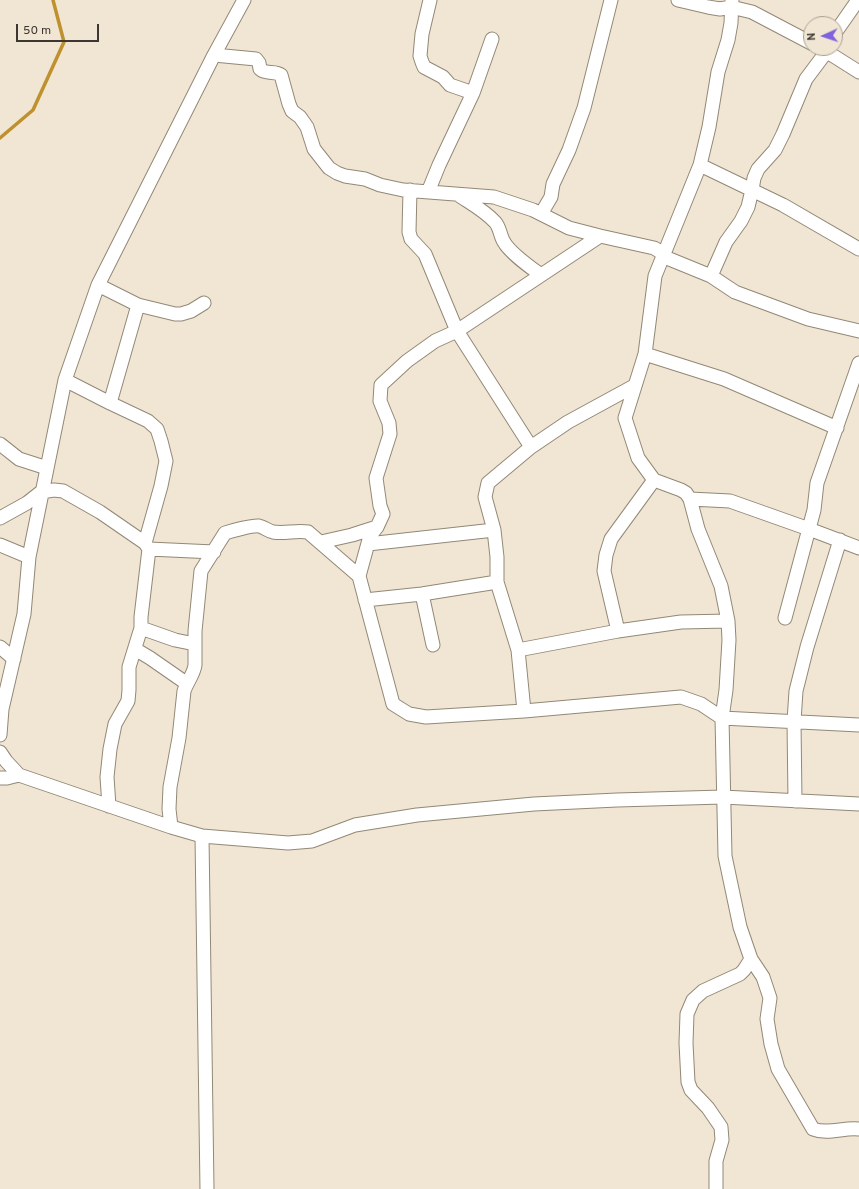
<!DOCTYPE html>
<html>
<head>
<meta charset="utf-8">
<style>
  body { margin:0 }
  #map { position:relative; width:859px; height:1189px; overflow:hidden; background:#f1e6d3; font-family:Overpass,sans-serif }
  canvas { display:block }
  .north { position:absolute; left:803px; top:16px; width:40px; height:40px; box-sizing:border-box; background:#f1e6d3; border:1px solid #a9a092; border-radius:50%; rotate:267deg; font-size:11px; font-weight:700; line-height:16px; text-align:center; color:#3c3831 }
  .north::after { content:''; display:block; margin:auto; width:14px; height:18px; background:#8062dd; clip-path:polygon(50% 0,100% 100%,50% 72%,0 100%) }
  .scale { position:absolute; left:16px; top:24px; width:83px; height:18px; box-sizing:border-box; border:2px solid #3c3831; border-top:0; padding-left:5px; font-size:12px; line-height:14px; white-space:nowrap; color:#3c3831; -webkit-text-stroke:3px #f1e6d3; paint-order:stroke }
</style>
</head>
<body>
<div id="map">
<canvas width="859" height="1189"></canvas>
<div class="north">N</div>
<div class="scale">50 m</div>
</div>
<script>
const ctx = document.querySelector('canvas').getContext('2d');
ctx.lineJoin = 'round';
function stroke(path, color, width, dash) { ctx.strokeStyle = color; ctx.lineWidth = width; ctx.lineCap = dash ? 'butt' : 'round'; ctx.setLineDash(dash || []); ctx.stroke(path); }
stroke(new Path2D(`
  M0 138 33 110 64 42 53 0`), '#bf912e', 3.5);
const minor = new Path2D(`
  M430 0 422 34 420 56 422 62 424 67 443 77 450 85 473 93
  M678 0 708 7 720 9 731 7 752 12 811 43
  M732 0 731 23 728 40 718 72 709 127 700 165 655 276 645 354 625 418 638 458 654 480 681 490 686 493 690 499 698 529 721 586 728 621 729 640 726 690 722 718 725 856 740 927 751 959 763 977 770 998 767 1019 771 1044 778 1069 813 1129C828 1135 844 1127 859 1129
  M835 33 858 0
  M821 48 859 72
  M214 55 256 59 259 63 260 69C266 75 275 70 281 75L289 104 292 111 300 117 307 127 314 149 329 168 337 173 345 176 365 179 380 185 403 190 494 197 533 210 569 228 600 236 654 248 661 252 662 256 711 276 735 292 808 319 859 331
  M700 165 783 205 859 249
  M410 190 409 232 411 239 425 254 457 331 531 447
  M428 192 439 165 473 93 492 39
  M460 196C472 204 485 211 495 222 500 227 500 236 504 242 510 253 530 267 541 275
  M541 214 551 197 553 184 569 150 584 108 611 0
  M600 236 457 331 435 341 407 361 381 385 380 401 389 423 390 434 376 478 380 506 383 514 377 527 370 536 359 576 393 704 409 714 426 717 524 711 681 697 701 704 722 718 859 725
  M711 276 726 242 741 221 748 207 752 190 754 178 758 169 775 150 783 134 806 79 827 51
  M98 285 138 305 175 314H181L191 311 204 303
  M645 354 724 379 837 428
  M65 380 110 403 148 421 157 429 161 441 166 461 161 486 145 543
  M110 403 138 305
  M0 444 19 459 47 468
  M690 499 730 501 809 529 859 548
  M0 518 27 503 41 492 54 490 63 491 100 512 145 543 149 549 214 552
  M321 542 352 535 377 527
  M368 544 494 530
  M0 545 29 557
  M422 594 433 645
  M365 600 422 594 497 582
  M785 618 814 510 817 483 859 363
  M141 628 175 640 195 644
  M618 631 604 571 606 555 611 539 654 480
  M0 647 14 659
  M135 649 150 658 186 683
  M518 650 618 631 681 622 728 621
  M524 711 518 650 497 582V557L494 530 485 497 488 483 531 447 568 422 634 386
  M0 735 2 709 24 614 29 557 65 380 98 285 214 55 244 0
  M0 752 6 761 19 775 171 827 202 836 288 843 312 841 355 825 417 815 534 804 617 800 723 797 859 804
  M0 778H7L19 775
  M795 801 794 721 796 691 807 647 840 540
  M109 806 107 777 110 749 115 724 128 701 129 690V667L141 628V617L149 549
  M171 827 169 809 170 787 179 738 184 691C187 682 194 674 195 665V631L201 571 225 533C231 531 253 525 259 526 264 527 268 531 273 532 285 534 296 530 308 532L359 576
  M202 836 207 1189
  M716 1189V1161L722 1140 721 1127 708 1108 691 1090 688 1082 686 1043 687 1014 693 1000 703 991 740 974 744 970 751 959`);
stroke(minor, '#928876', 15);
stroke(minor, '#fff', 13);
</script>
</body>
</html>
